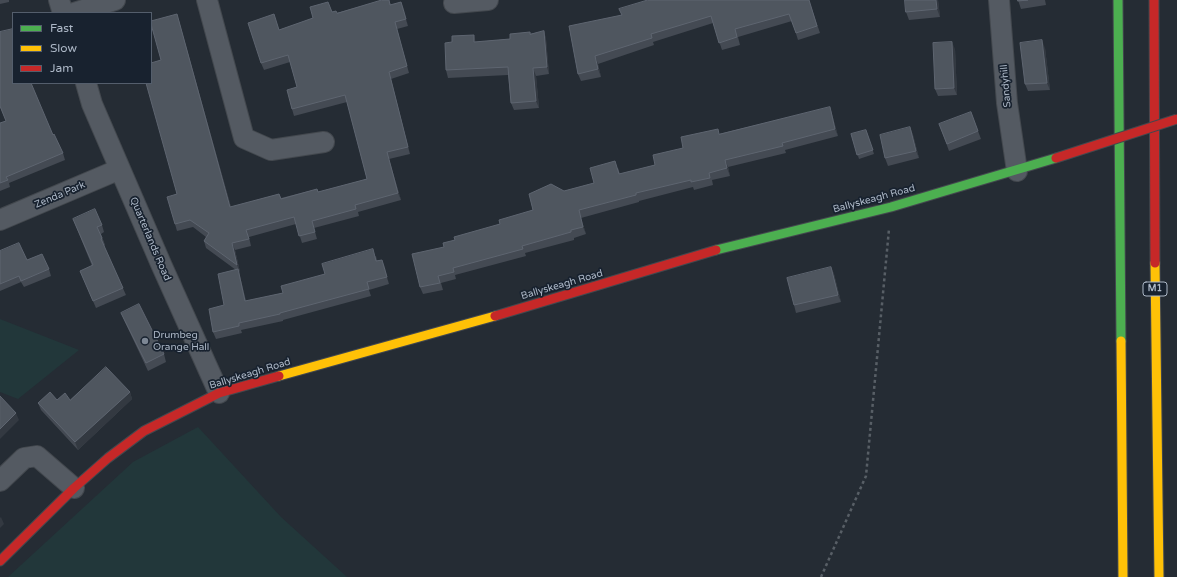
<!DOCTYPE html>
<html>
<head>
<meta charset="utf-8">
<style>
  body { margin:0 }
  #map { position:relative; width:1177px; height:577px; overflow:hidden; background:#252c34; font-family:"Varela Round",sans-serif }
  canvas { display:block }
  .legend { position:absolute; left:12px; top:12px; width:140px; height:72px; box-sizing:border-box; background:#18222f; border:1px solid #545e6c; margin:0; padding:5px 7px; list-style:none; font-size:12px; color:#adb8c7 }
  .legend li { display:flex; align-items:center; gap:8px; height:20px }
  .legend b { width:20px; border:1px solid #545e6c }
</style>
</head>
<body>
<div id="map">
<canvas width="1177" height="577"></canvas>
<ul class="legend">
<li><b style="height:5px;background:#4caf50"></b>Fast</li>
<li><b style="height:5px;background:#ffc107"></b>Slow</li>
<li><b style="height:5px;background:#c62828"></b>Jam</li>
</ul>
</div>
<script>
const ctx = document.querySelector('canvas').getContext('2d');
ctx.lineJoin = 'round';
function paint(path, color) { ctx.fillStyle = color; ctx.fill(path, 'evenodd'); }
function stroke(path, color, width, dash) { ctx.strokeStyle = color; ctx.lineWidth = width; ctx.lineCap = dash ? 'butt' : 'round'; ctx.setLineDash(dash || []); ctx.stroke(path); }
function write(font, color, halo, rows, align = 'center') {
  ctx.font = font + ' "Varela Round",sans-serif'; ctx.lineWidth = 3.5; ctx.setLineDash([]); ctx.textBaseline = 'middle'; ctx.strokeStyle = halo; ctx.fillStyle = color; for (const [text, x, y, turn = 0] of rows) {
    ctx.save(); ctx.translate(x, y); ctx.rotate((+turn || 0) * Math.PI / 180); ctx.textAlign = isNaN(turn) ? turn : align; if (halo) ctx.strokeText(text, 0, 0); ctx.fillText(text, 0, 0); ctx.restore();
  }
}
paint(new Path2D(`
  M0 319 79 350 18 399 0 392Z
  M198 427 281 517 347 577H8L133 462Z`), '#22373a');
const street = new Path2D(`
  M59 0 63 13
  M207 0 244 138 271 150 324 142
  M999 0 1007 103 1017 171
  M454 3 488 0
  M74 13 115 0
  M86 83 92 104 161 264 219 393
  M0 220 120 169
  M0 481 24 458 37 456 74 488`);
const fast = new Path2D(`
  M1118 0 1121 341
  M716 250 891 207 1056 158`);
const slow = new Path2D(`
  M1155 263 1159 577
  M1121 341 1123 577
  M279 376 495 316`);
const jam = new Path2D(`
  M1154 0 1155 263
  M495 316 716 250
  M0 561 74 488 108 458 144 431 219 393 279 376`);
stroke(street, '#43484e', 22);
stroke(fast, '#43484e', 11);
stroke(slow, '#43484e', 11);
stroke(jam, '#43484e', 11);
stroke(new Path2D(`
  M821 577 866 476 889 229`), '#585f66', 2.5, [3, 3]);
stroke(street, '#545a62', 20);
stroke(fast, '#4caf50', 9);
stroke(slow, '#ffc107', 9);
stroke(jam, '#c62828', 9);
const jamBridge = new Path2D(`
  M1056 158 1177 119`);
stroke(jamBridge, '#43484e', 11, []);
stroke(jamBridge, '#c62828', 9);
paint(new Path2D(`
  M0 0H9V2L0 4Z
  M389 0 391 5 401 2 408 26 397 29 409 73 391 79 410 154 389 159 401 200 358 212 359 216 314 228 317 239 302 243 296 224 249 237 251 246 235 250 240 272 239 271 240 276 246 301 283 293 325 274 376 256 377 261 382 260 389 284 369 290 371 296 283 320V321L241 330 242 333 216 339 213 332 224 305 236 270 206 248 204 241 206 237 193 227 177 231 175 224 177 194 161 60 179 21 231 207 279 194 281 198 317 189 318 192 367 179 347 102 294 116 292 109 297 87 290 62 264 70 261 63 279 30 332 12 337 13Z
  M809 0 820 33 798 40 792 21 738 37 740 45 722 50 713 23 653 42 654 45 598 64 601 77 581 81 578 74 569 26Z
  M905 0H938L940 17 909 20 906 12Z
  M1018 0H1045L1046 5 1021 9Z
  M544 31 546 39 549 74 536 76 539 108 514 110 511 103 508 75 448 78 446 70 452 42H476L510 39 530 32 531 34Z
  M0 32 13 83 53 135 63 153 65 160 9 183 10 187 0 191V123L6 121 0 107Z
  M1045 48 1050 90 1028 91 1025 84Z
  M955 49 957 95 938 96 935 89Z
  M830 107 832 114 838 136 785 150 786 153 728 167 730 176 712 180 713 185 694 190 693 187 639 201V202L581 218 586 234 574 238V240L525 253 526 256 455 275 456 279 441 283 443 290 423 294 420 287 444 247 455 240 500 224 533 210 564 191 594 183 618 168 620 174 655 165 683 148 720 134Z
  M971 112 981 139 949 151 939 124Z
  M910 127 913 135 919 158 888 166 885 158Z
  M866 130 874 154 859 159 851 134Z
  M73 219 102 225 104 232 101 234 105 245 104 246 126 295 96 308 80 271 92 266Z
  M0 251 27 260 49 269 51 276 24 287 21 282 0 291Z
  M831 267 834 274 841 302 796 313 794 305Z
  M121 313 164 354 166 362 148 371 124 320Z
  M130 392 132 399 78 450 41 410 38 403 57 400H70Z`), '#444a53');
paint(new Path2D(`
  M936 0H938L940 17 937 9Z
  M401 2 404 9 408 26 406 19Z
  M177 14 179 21 233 214 230 207Z
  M544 31 546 39 549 74 547 67Z
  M474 35 476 43 474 42Z
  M1042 40 1045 48 1050 90 1047 83Z
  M952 42 955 49 957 95 954 88Z
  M595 56 598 64 601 77 598 69Z
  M533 68 536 76 539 108 536 101Z
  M389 72 391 79 410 154 408 147Z
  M830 107 832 114 838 136 835 129Z
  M910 127 913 135 919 158 916 151Z
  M387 152 389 159 401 200 398 193Z
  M725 160 728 167 730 176 727 168Z
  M579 210 581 218 586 234 583 227Z
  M232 243 235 250 240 272 237 265Z
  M382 260 385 267 389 284 387 277Z
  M831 267 834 274 841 302 838 295Z
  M238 269 240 276 247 308 245 301Z
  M130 392 132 399 78 450 75 442Z
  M16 413 19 420 0 439V429Z
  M1 517 4 524 0 528V518Z`), '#333941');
const building = new Path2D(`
  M382 0H389L390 5 401 2 406 19 395 22 407 66 389 72 408 147 387 152 398 193 355 205 356 209 312 221 315 232 299 236 294 217 246 230 249 239 232 243 237 265 204 241 209 233 190 220 175 224 167 197 177 194 146 83H151V63L161 60 151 24V21L177 14 230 207 279 194 281 199 317 189 318 192 367 179 345 95 292 109 287 90 297 87 288 55 261 63 248 23 274 14 279 30 313 18 310 7 328 2 332 12 336 11 337 13Z
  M648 0H809L817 26 796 33 789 14 735 29 737 37 719 43 711 16 651 34 652 38 595 56 598 69 578 74 569 26 622 15 619 9Z
  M905 0H936L937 9 906 12Z
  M1018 0H1028L1018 1Z
  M13 29V83H31L53 135 54 134 63 153 6 177 8 180 0 183V123L6 121 0 106V32Z
  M544 31 547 67 533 68 536 101 511 103 508 67 446 70 445 43 452 42V36L474 35V42L510 39V34L530 32V34Z
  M1042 40 1047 83 1025 84 1020 43Z
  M952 42 954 88 935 89 933 43Z
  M830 107 835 129 782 143 783 146 725 160 727 168 709 173 710 178 691 182V180L636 193V195L579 210 583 227 571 230V232L522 246 523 249 453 268 454 272 438 276 440 283 420 287 412 254 444 247 443 243 455 240 454 237 500 224 499 220 533 210 529 194 551 184 564 191 594 183 590 168 615 161 619 174 655 165 653 155 683 148 681 137 718 129 719 134Z
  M971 112 978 131 947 144 939 124Z
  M910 127 916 151 885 158 880 135Z
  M866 130 873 150 857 155 851 134Z
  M95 209 102 225 97 227 102 238 101 239 123 288 93 301 80 271 93 265 73 219Z
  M19 243 27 260 42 254 49 269 21 281 19 276 0 284V251Z
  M373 249 376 261 382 260 387 277 367 282 369 289 280 313V314L239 323V326L213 332 209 309 224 305 218 274 238 269 245 301 283 293 281 286 325 274 322 264Z
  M831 267 838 295 794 305 787 278Z
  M139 304 164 354 146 363 121 313Z
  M106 367 130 392 75 442 38 403 50 392 57 400 65 393 70 400Z
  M0 396 16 413 0 429Z`);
paint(building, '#4f565f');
stroke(building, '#5e6570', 1);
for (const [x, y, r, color] of [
  [145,341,4,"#7d8794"]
]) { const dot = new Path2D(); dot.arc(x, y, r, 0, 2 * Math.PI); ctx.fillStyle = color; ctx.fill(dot); stroke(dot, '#18222f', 1.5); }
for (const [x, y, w] of [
  [1155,289,24]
]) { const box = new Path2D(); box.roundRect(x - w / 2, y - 7, w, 14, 3); ctx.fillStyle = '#18222f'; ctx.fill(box); stroke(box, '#adb8c7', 1); }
write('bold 9px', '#adb8c7', null, [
  ["M1",1155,289]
]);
write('10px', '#adb8c7', '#18222f', [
  ["Sandyhill",1006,86,-95],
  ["Zenda Park",60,195,-23],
  ["Ballyskeagh Road",874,199,-15],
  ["Quarterlands Road",150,239,67],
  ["Ballyskeagh Road",562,285,-16],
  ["Ballyskeagh Road",250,374,-17]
]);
write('10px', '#adb8c7', '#18222f', [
  ["Drumbeg",153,335],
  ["Orange Hall",153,347]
], 'left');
</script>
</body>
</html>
